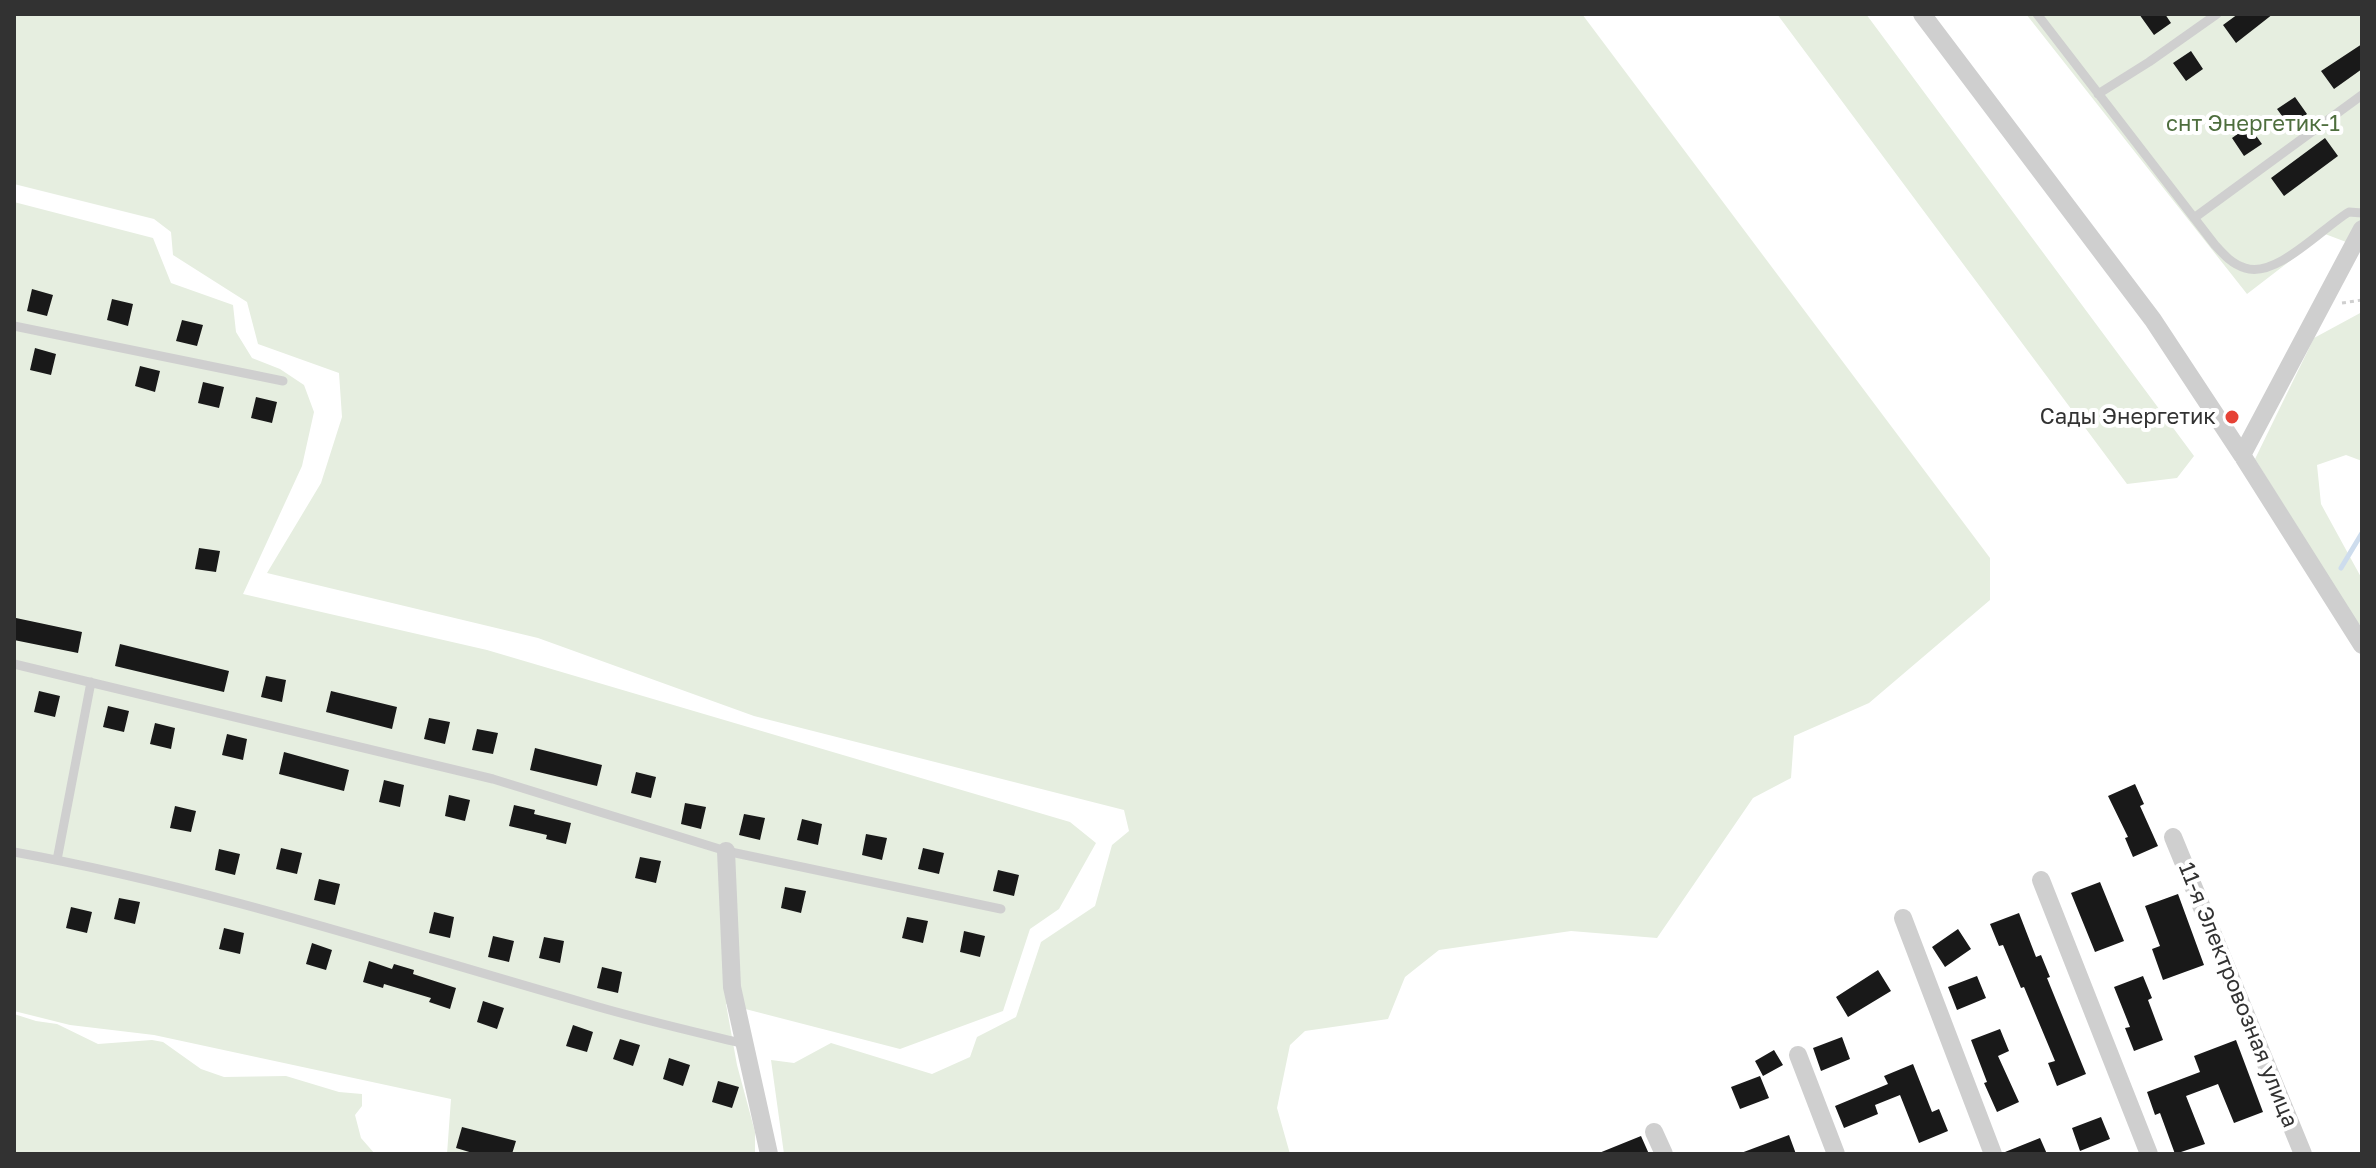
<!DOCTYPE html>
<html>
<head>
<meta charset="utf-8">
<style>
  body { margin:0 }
  #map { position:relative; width:2376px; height:1168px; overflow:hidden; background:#fff; font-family:"Golos Text",sans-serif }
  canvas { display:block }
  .frame { position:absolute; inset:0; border:16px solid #323232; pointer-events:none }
</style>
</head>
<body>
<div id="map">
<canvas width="2376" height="1168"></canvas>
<div class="frame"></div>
</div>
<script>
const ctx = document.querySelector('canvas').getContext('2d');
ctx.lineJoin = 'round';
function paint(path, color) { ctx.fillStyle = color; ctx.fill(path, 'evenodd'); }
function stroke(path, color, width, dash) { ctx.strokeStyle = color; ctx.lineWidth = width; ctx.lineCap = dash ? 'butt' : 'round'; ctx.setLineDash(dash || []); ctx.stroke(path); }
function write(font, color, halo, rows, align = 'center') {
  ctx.font = font + ' "Golos Text",sans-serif'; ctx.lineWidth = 8; ctx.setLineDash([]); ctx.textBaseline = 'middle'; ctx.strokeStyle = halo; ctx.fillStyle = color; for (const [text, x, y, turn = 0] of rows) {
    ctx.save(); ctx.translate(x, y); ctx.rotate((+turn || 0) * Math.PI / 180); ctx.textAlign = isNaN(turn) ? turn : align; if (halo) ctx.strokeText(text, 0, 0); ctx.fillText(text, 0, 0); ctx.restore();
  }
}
paint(new Path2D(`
  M14 14H1582L1990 558V600L1869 703 1794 736 1791 778 1753 798 1657 938 1571 931 1439 950 1405 977 1388 1019 1305 1031 1290 1045 1277 1108 1290 1154H784L771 1060 794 1063 831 1043 932 1074 970 1057 977 1037 1016 1017 1041 942 1095 906 1112 845 1129 831 1124 810 754 716 538 638 267 573 321 483 342 417 339 373 258 344 247 302 173 255 171 232 154 219 14 184Z
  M1777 14H1866L2194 456 2177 478 2127 484Z
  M2026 14H2362V248L2325 234 2247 294Z
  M14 202 153 238 171 283 233 305 236 332 252 358 280 369 304 385 314 412 302 466 243 594 487 650 1070 822 1096 843 1059 909 1030 929 1003 1011 900 1049 726 1004 737 1065 755 1132V1154H447L451 1099 154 1035 70 1025 14 1011Z
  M2362 312V461L2346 455 2317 465 2321 504 2362 579V626L2355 621 2255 459 2314 338Z
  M14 1014 36 1021 57 1024 98 1044 152 1040 163 1042 201 1069 224 1077 286 1076 339 1092 362 1094V1106L355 1115 361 1138 375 1154H14Z`), '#e6eee0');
stroke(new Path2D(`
  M2341 568 2362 533`), '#cddced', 5);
paint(new Path2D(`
  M2139 14H2165L2171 23 2154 35Z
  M2238 14H2273L2236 43 2223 25Z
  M2362 44V69L2334 89 2321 71Z
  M2191 51 2203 69 2186 81 2173 63Z
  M2295 97 2307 114 2290 127 2277 109Z
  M2249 126 2262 144 2244 156 2232 138Z
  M2325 138 2338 156 2284 196 2271 178Z
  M32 289 53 295 47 316 27 311Z
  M112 299 133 304 128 326 107 320Z
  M182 320 203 325 197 346 176 341Z
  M35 348 56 354 51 375 30 370Z
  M140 366 160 371 155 392 135 386Z
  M203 382 224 387 219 408 198 403Z
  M256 397 277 402 272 423 251 418Z
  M199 548 220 551 216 572 195 569Z
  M16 618 82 632 78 653 14 640Z
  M120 644 229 671 224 692 115 666Z
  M266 676 286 680 282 702 261 697Z
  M39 691 60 696 55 717 34 712Z
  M331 691 397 707 392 729 326 712Z
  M108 706 129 711 124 732 103 727Z
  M429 718 450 722 445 744 424 739Z
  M155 723 175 728 171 749 150 744Z
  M477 729 498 733 493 754 472 750Z
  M227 734 247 739 243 760 222 755Z
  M535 748 602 765 597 786 530 770Z
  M284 752 349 770 344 791 279 774Z
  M636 772 656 777 651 798 631 793Z
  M384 780 404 785 400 807 379 802Z
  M2135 784 2144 804 2140 806 2158 846 2133 857 2125 838 2128 837 2108 796Z
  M449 795 470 800 465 821 445 816Z
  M685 803 706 807 701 829 681 824Z
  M514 805 535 810 534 814 571 823 566 844 546 839 547 835 509 826Z
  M175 806 196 811 191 832 170 828Z
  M744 814 765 818 760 840 739 835Z
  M802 819 822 824 818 845 797 840Z
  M866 834 887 838 882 860 862 855Z
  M281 848 302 853 297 874 276 869Z
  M923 848 944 853 939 874 918 869Z
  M219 849 240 854 235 875 215 870Z
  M640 857 661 861 656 883 635 878Z
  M998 870 1019 875 1014 896 993 891Z
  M319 879 340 884 335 905 314 900Z
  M2100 882 2124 941 2095 952 2071 893Z
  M785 887 806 891 801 913 781 908Z
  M2178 894 2204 965 2163 980 2152 949 2160 946 2145 906Z
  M119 898 140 902 135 924 114 919Z
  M71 907 92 912 87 933 66 928Z
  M434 912 454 917 450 938 429 933Z
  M2019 913 2036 957 2041 955 2050 977 2047 978 2086 1074 2057 1086 2048 1063 2055 1061 2024 987 2021 988 2003 945 1999 946 1990 924Z
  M907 917 928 921 923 943 902 938Z
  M224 928 244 933 240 954 219 949Z
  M1958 929 1971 949 1945 967 1932 947Z
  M964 931 985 936 980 957 960 952Z
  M493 936 514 941 509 962 488 957Z
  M544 937 564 941 560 963 539 958Z
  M312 943 332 950 326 970 306 964Z
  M369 961 392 969 394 964 414 970 413 974 456 988 450 1009 429 1002 431 998 384 984 383 988 363 982Z
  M602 967 622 972 618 993 597 988Z
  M1878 970 1891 991 1848 1017 1836 997Z
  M1977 976 1986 998 1957 1010 1948 987Z
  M2143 976 2152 998 2148 1000 2163 1040 2134 1051 2125 1028 2130 1027 2114 987Z
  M483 1001 504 1008 497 1029 477 1022Z
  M573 1025 593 1032 587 1052 566 1046Z
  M2000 1029 2009 1051 1998 1056 2019 1102 1997 1112 1984 1083 1987 1082 1971 1040Z
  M1842 1037 1850 1059 1821 1071 1813 1048Z
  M620 1039 640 1045 633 1066 613 1059Z
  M2236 1040 2263 1112 2234 1123 2218 1084 2186 1096 2205 1144 2175 1154 2160 1113 2155 1115 2147 1092 2200 1072 2194 1056Z
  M1774 1050 1783 1065 1763 1076 1755 1061Z
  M669 1058 690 1065 683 1086 663 1079Z
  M1913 1064 1932 1112 1939 1109 1948 1131 1919 1143 1900 1095 1875 1105 1878 1114 1844 1128 1835 1106 1888 1084 1884 1076Z
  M1760 1076 1769 1098 1740 1109 1731 1087Z
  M718 1081 739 1087 732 1108 712 1102Z
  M2101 1117 2110 1139 2080 1151 2072 1128Z
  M462 1127 516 1141 512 1154H476L456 1148Z
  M1789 1135 1796 1154H1742L1741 1153Z
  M1641 1136 1649 1154H1599V1153Z
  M2040 1138 2047 1154H2005V1152Z`), '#191919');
stroke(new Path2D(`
  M2342 303 2362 300`), '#cfcfcf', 3, [4, 4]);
stroke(new Path2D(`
  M2037 14 2215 245C2224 255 2232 264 2245 268 2276 279 2322 228 2349 212L2362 213
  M2098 94 2149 62 2217 14
  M2194 218 2362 95
  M14 326 283 381
  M14 664 493 779 726 851 1001 909
  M14 852C208 887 396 949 585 1003 638 1019 691 1031 745 1044
  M57 860 91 682`), '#cfcfcf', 9);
stroke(new Path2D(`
  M1922 14 2153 320 2242 455 2362 645
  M2242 455 2362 229
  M2173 837 2303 1154
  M726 851 732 987 769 1154
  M2041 880 2149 1154
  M1903 918 1993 1154
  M1798 1055 1836 1154
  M1654 1132 1664 1154`), '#cfcfcf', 18);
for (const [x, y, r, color] of [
  [2232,417,8,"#e64236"]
]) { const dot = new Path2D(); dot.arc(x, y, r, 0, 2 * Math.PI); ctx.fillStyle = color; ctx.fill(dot); stroke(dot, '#fff', 3); }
write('22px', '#4e6e3e', '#fff', [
  ["снт Энергетик-1",2253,124]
]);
write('22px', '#323232', '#fff', [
  ["Сады Энергетик",2216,417]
], 'right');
write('22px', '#323232', '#fff', [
  ["11-я Электровозная улица",2238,995,68]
]);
</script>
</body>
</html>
